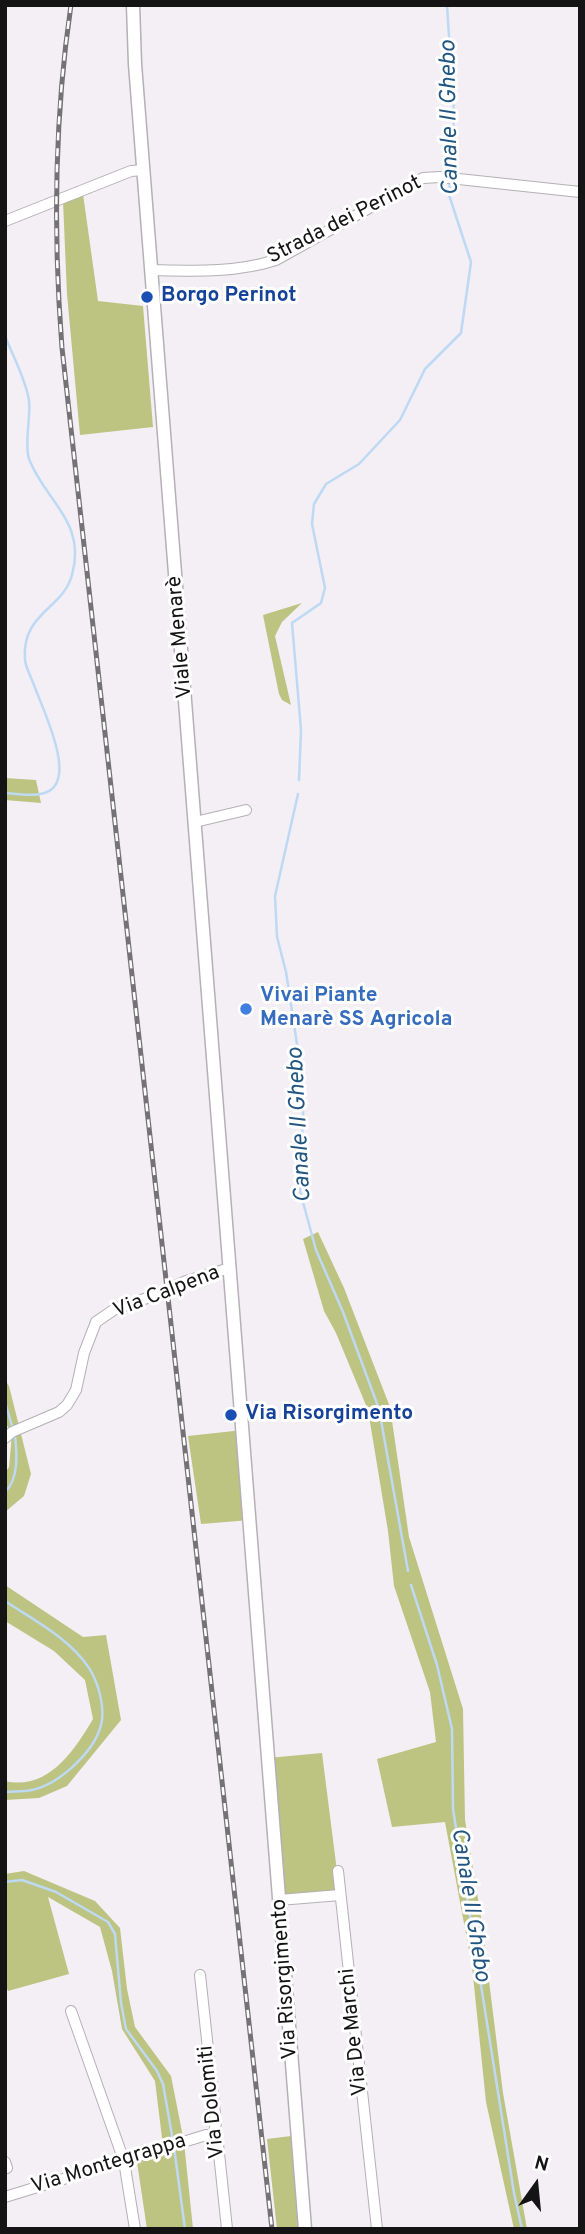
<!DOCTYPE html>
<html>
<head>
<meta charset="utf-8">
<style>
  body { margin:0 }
  #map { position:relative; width:585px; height:2234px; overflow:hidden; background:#f3eff5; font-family:Overpass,sans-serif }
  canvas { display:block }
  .frame { position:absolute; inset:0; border:7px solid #151415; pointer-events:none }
  .north { position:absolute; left:501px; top:2150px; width:70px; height:70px; -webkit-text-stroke:5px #fff; paint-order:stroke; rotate:15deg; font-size:19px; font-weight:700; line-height:28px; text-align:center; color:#151415 }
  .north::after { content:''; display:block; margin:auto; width:24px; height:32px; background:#151415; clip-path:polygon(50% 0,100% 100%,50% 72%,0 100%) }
</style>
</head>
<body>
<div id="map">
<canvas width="585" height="2234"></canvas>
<div class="frame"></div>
<div class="north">N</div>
</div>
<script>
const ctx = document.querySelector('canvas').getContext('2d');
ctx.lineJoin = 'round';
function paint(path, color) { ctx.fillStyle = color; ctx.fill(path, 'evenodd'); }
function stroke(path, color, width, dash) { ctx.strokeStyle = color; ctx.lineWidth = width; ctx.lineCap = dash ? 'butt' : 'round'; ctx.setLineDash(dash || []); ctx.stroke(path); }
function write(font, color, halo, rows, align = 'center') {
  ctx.font = font + ' Overpass,sans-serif'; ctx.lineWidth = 6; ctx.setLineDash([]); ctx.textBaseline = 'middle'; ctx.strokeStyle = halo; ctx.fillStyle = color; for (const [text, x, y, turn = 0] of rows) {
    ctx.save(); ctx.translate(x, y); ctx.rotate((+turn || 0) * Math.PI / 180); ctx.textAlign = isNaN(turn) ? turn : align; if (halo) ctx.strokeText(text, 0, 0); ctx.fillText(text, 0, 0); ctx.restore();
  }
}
paint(new Path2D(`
  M83 194 98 301 143 306 153 427 80 435 67 294 63 201Z
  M302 603 282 622 275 636 291 705 282 700 279 694 263 615Z
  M5 778 36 780 41 803 5 800Z
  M318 1232 344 1288 390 1407 409 1537 463 1709 465 1820 481 1917 503 2093 527 2229H514L486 2102 472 1966 445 1822 392 1827 377 1759 436 1742 430 1692 394 1586 388 1531 368 1410 336 1333 324 1311 303 1239Z
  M5 1380 9 1386 31 1474 24 1496 5 1512V1473L9 1467 12 1434 5 1422Z
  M243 1430 250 1520 201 1524 188 1436Z
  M5 1585 83 1637 106 1635 121 1720 67 1786 39 1798 5 1800V1781C48 1791 74 1751 93 1719L85 1680 54 1651 5 1621Z
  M322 1753 340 1895 279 1900 268 1758Z
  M24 1871 95 1901 120 1928 127 1989 135 2027 171 2076 184 2142 193 2229H147L137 2162 164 2154 155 2081 122 2029 112 1971 100 1927 48 1897 69 1974 8 1991 5 1984V1874Z
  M291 2136 298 2229H277L267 2139Z`), '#bdc381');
stroke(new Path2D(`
  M5 336C12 354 27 382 29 401 31 417 24 444 29 459 45 501 87 522 72 575 63 609 21 613 25 660 26 668 31 677 34 685 42 708 78 779 47 792 35 797 19 794 5 793
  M299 780 301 730 292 623 321 603 325 588 312 524 314 504 326 484 359 464 400 420 425 369 461 333 471 262 449 195 454 115 447 5
  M298 794 275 896 277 937 286 972 304 1090 300 1191 316 1250 343 1312 379 1409 408 1571
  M5 1402 13 1429
  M5 1492C19 1479 17 1453 15 1436
  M411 1585 437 1665 452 1729 453 1809 514 2193 522 2229
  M5 1601C35 1621 69 1638 89 1668 98 1682 104 1704 102 1720 98 1749 60 1784 32 1790 24 1792 14 1791 5 1792
  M5 1882 22 1880 56 1892 108 1922 115 1934 121 2003 126 2029 157 2071 163 2084 173 2141
  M174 2147 185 2229`), '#bdd9f4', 2.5);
const minor = new Path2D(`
  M5 221 131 171 144 170
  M152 270C194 271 235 273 276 260L423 178 440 177 580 192
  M195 822 246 810
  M5 1438 12 1432 59 1412 67 1405 76 1390 84 1353 96 1322 115 1309 150 1297 186 1281 230 1268
  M338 1871 377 2229
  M279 1900 340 1895
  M200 1975 216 2123 213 2136 218 2144 227 2229
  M71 2011 124 2161 135 2229
  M5 2162 7 2168
  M5 2197 206 2135 213 2136`);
const major = new Path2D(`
  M133 5 135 64 305 2229`);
stroke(minor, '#b4b0b5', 12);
stroke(major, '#b4b0b5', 15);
stroke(minor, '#fff', 10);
stroke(major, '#fff', 12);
const rail = new Path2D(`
  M71 5C54 120 53 232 62 348L272 2229`);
stroke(rail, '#747275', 5);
stroke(rail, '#fff', 2.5, [8]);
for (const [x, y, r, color] of [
  [147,297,7,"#1a4fb4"],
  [246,1009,7,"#3f7fe0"],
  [231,1415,7,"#1a4fb4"]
]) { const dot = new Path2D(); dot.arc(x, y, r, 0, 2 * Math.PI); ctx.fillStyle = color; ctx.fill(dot); stroke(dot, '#fff', 2.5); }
write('21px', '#151415', '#fff', [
  ["Strada dei Perinot",345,221,-27],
  ["Viale Menarè",181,637,-95],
  ["Via Calpena",167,1293,-21],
  ["Via Risorgimento",286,1979,-94],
  ["Via De Marchi",355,2032,-96],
  ["Via Dolomiti",213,2102,-96],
  ["Via Montegrappa",109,2165,-17]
]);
write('bold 21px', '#164399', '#fff', [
  ["Borgo Perinot",161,297],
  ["Via Risorgimento",245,1415]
], 'left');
write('bold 21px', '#366cbe', '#fff', [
  ["Vivai Piante",260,997],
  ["Menarè SS Agricola",260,1021]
], 'left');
write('italic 23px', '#225680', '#fff', [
  ["Canale Il Ghebo",451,118,-91],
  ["Canale Il Ghebo",301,1125,-93],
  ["Canale Il Ghebo",469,1905,81]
]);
</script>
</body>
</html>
